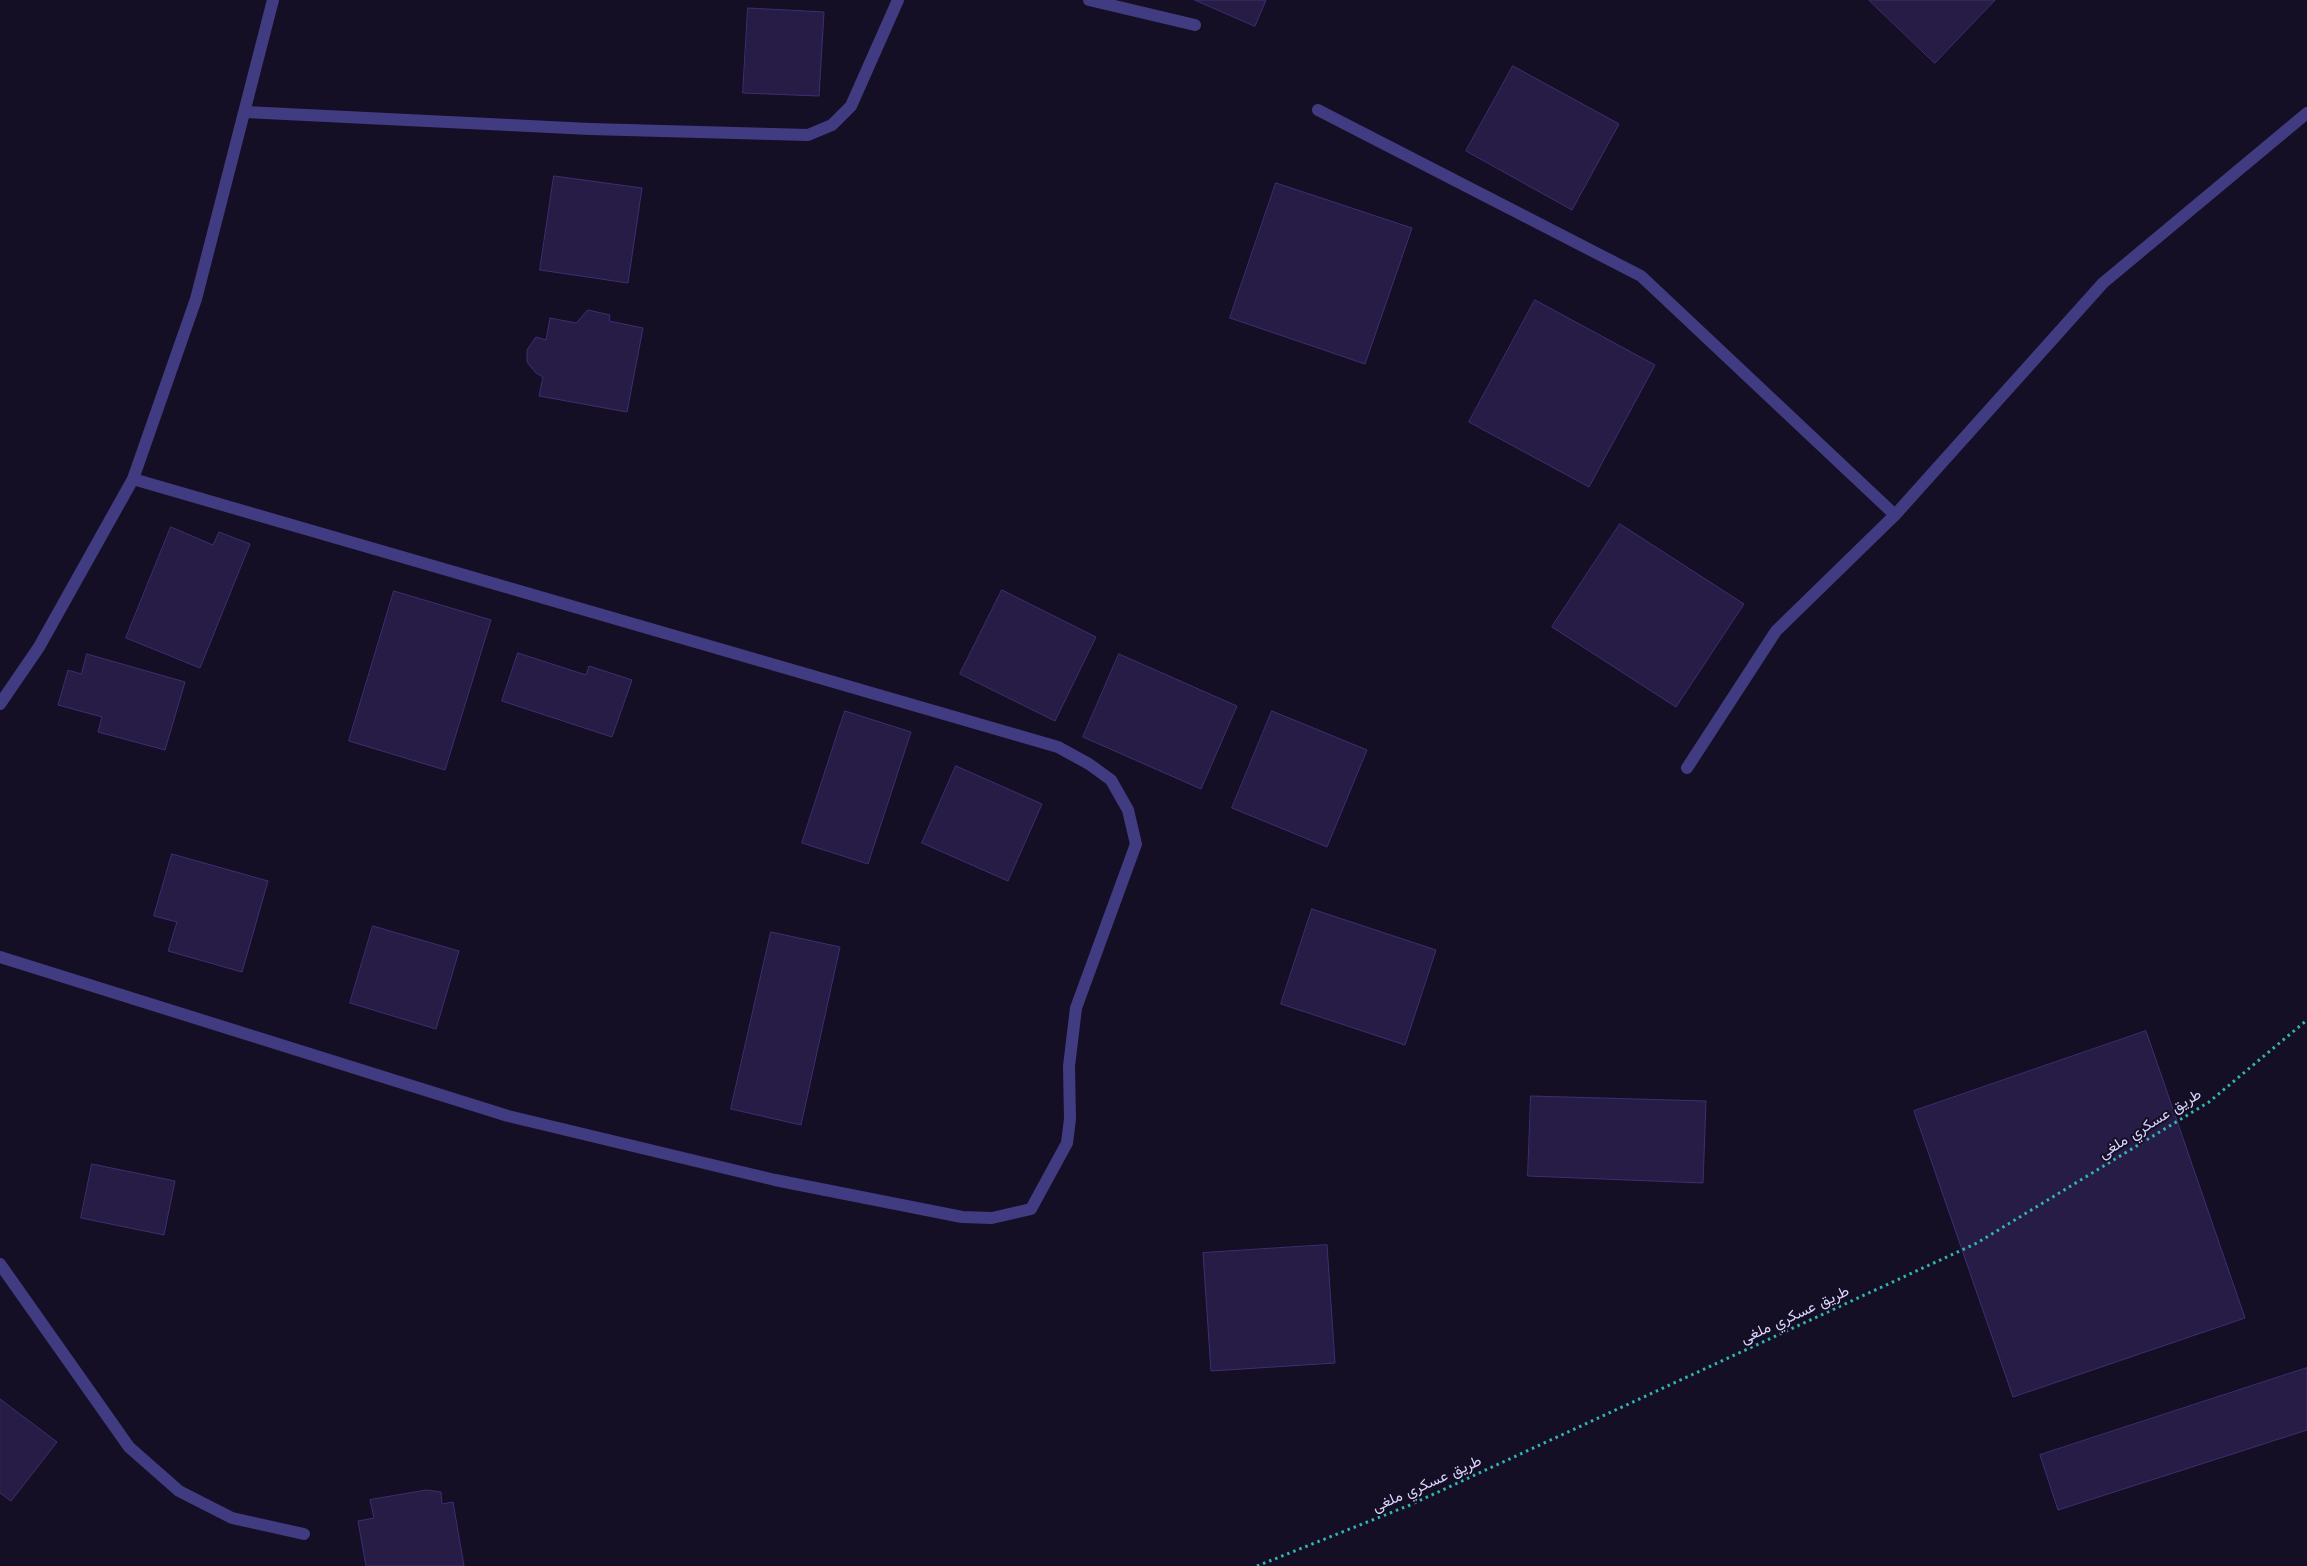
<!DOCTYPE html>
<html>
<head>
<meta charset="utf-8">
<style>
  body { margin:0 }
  canvas { display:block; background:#140f25 }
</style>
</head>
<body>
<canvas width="2307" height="1566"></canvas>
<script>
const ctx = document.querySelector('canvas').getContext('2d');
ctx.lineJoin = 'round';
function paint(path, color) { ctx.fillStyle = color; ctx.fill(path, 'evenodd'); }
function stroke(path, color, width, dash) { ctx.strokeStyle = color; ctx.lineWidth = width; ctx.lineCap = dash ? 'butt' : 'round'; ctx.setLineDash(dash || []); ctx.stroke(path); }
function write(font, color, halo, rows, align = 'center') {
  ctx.font = font + ' "Work Sans",Vazirmatn,sans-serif'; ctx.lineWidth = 4; ctx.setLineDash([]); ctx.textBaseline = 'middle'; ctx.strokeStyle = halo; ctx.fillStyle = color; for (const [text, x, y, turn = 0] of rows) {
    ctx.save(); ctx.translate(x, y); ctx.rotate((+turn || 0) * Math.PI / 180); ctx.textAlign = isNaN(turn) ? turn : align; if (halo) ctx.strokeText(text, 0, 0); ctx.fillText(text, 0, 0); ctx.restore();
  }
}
const building = new Path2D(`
  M1195 0H1266L1255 26Z
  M1869 0H1995L1935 63Z
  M748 8 824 12 819 96 743 93Z
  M1513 66 1619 124 1572 210 1466 151Z
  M554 176 642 188 628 283 540 270Z
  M1276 183 1412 228 1365 364 1230 318Z
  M1535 300 1655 365 1589 487 1469 422Z
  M588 310 610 315 609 321 643 328 627 412 539 396 543 377 536 373 527 362V350L536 337 546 340 550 318 576 323Z
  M1620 524 1744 604 1676 707 1552 627Z
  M171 527 213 545 219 532 250 544 200 668 126 638Z
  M1002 590 1096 637 1055 721 960 674Z
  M394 591 491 620 445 770 349 741Z
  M518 653 586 675 589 666 632 680 612 737 502 701Z
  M87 654 185 682 165 750 98 732 102 717 58 705 68 670 81 674Z
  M1119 654 1237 706 1201 789 1083 737Z
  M845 711 911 732 868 864 802 843Z
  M1272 711 1367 750 1327 847 1232 808Z
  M956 766 1042 804 1008 881 922 843Z
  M172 854 268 881 242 972 168 951 177 922 154 916Z
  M1312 909 1436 950 1405 1045 1281 1004Z
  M373 926 459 951 436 1029 350 1003Z
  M771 932 840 947 801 1125 731 1109Z
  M2146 1031 2245 1318 2013 1397 1914 1111Z
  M1531 1096 1706 1101 1703 1183 1528 1176Z
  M92 1164 175 1181 164 1235 81 1218Z
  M1327 1245 1335 1363 1211 1371 1203 1253Z
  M2307 1368V1430L2058 1510 2040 1455Z
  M0 1399 57 1442 11 1501 0 1493Z
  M427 1490 441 1492 442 1504 453 1502 464 1566H366L358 1521 374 1518 370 1500Z`);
paint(building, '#261c45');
stroke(building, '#3e2e71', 1);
stroke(new Path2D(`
  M1257 1566 1410 1505 1977 1243 2209 1102 2307 1020`), '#32b4b2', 3, [2.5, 4]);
stroke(new Path2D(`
  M1089 0 1195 25
  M1318 110 1641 276 1895 515
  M245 112 590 129 808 135 832 125 851 106 898 0
  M1687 768 1776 631 1895 515 2103 283 2307 113
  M0 957 508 1116 775 1180 962 1217 992 1218 1031 1209 1067 1143 1070 1119 1069 1066 1076 1008 1136 844 1128 810 1111 780 1089 764 1058 747 133 479
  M0 1264 129 1447 179 1491 232 1518 304 1534`), '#413b82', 12);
stroke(new Path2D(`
  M0 704 39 647 133 479 196 299 273 0`), '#413b82', 12);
write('15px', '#dad4fe', '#140f25', [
  ["طريق عسكري ملغى",2150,1124,-32],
  ["طريق عسكري ملغى",1795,1315,-25],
  ["طريق عسكري ملغى",1427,1484,-24]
]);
</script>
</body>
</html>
